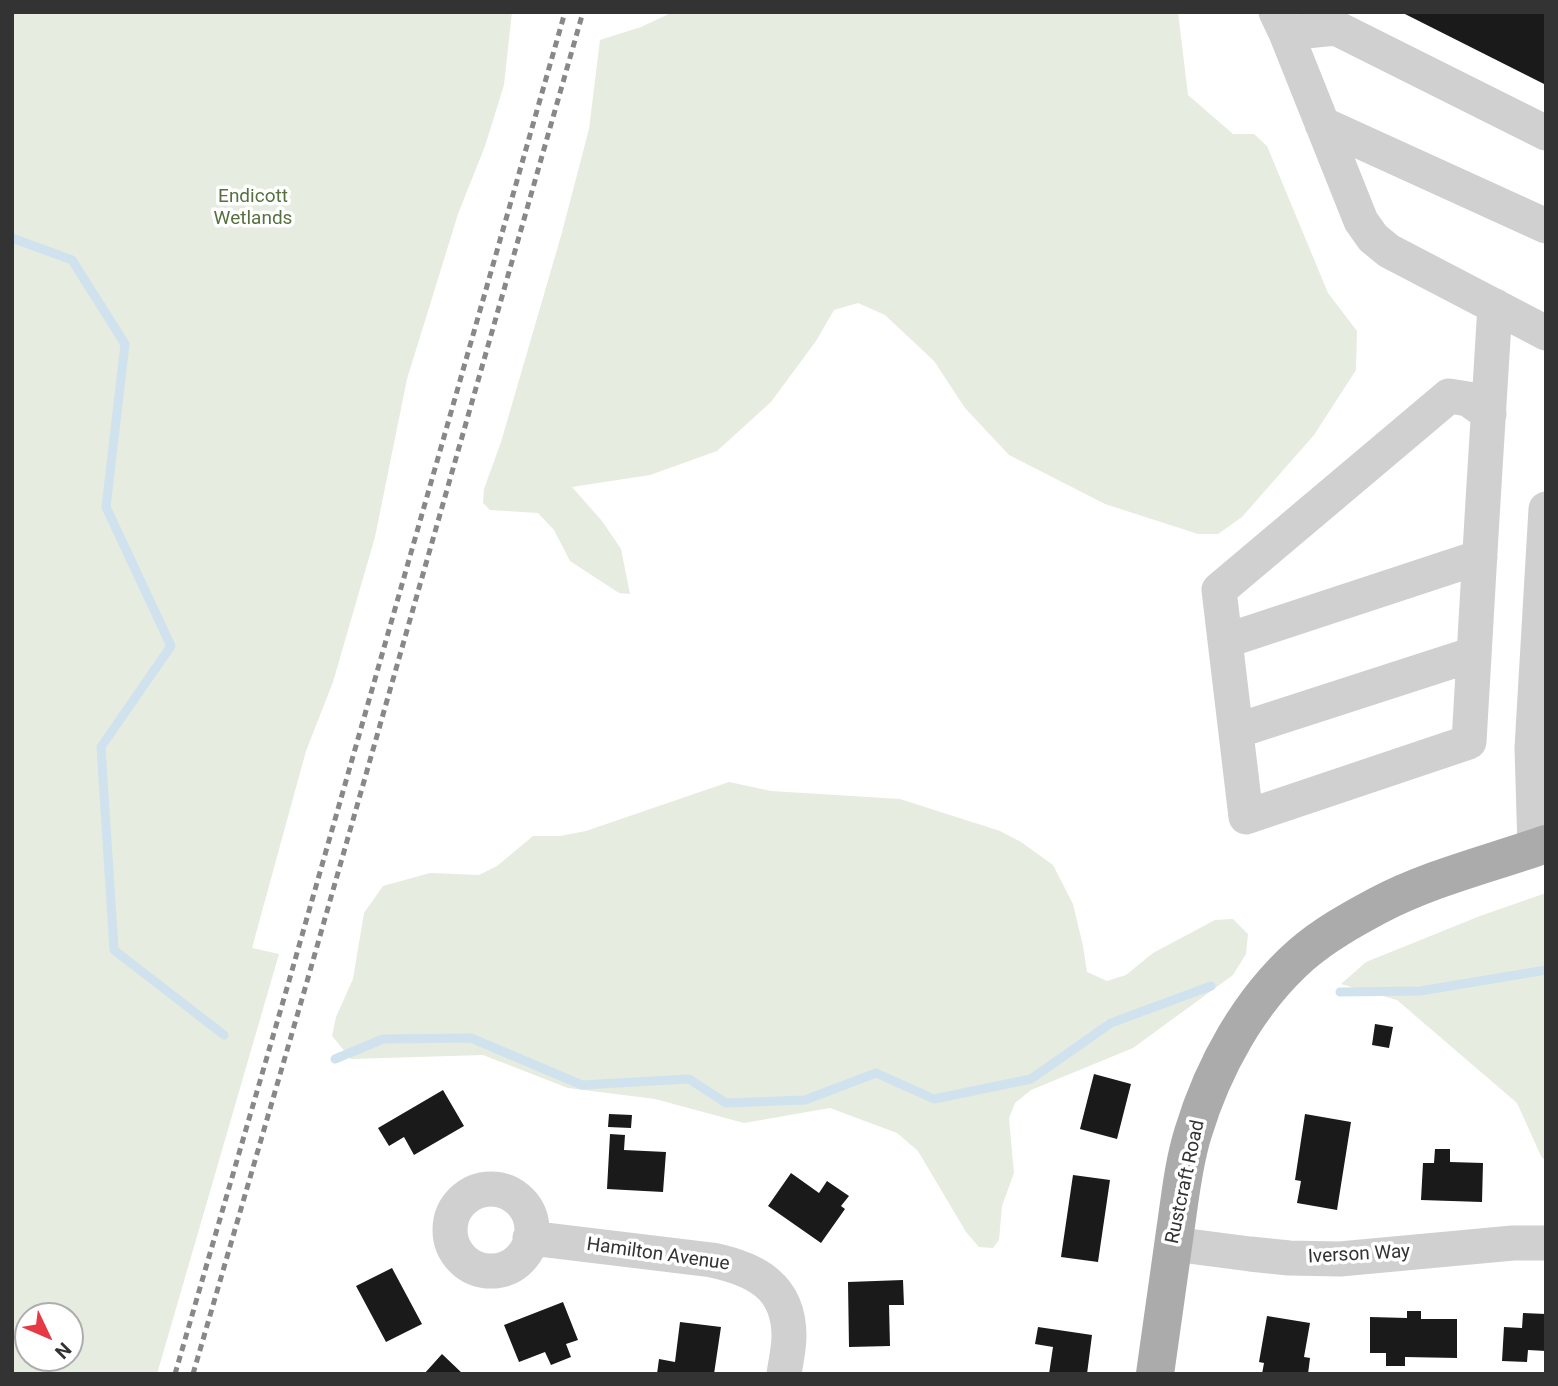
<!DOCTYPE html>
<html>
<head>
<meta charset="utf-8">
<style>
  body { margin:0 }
  #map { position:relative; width:1558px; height:1386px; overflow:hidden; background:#fff; font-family:Roboto,sans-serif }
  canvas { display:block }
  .frame { position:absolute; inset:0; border:14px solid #333; pointer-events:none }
  .north { position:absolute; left:14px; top:1302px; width:70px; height:70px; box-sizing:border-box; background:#fff; border:2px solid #adadad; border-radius:50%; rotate:134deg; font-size:19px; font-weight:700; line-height:28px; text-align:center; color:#333 }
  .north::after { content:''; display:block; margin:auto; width:24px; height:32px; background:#e63946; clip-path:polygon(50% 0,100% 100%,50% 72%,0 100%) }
</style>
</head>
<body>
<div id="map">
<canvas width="1558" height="1386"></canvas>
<div class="frame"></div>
<div class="north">N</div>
</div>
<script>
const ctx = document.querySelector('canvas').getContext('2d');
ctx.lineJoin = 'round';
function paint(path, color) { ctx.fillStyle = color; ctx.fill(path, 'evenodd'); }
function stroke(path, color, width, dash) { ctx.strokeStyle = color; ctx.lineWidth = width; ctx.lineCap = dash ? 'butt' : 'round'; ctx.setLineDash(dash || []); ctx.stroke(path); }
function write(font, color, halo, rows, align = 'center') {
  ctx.font = font + ' Roboto,sans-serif'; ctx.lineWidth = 7; ctx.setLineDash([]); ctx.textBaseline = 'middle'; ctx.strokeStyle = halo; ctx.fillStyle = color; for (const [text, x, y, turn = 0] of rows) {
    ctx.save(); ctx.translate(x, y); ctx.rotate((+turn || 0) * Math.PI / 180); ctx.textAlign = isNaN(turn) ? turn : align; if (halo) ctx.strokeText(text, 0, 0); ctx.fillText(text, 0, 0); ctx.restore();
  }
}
paint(new Path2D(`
  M12 12H512L504 85 485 146 458 214 407 379 375 537 333 682 306 751 252 948 279 954 157 1374H12ZM28 1316H70V1358H28Z
  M673 12H1178L1188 95 1233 134H1254L1267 146 1328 293 1357 331 1356 370 1314 435 1242 517 1218 534H1198L1105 504 1009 455 965 408 934 361 885 315 858 303 834 310 816 341 771 402 717 451 650 475 572 487 602 521 621 549 630 594 619 593 570 561 554 530 538 513 490 510 483 503 484 489 501 442 561 236 589 129 600 40 641 27Z
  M729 782 771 791 900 799 1000 831 1021 842 1053 865 1073 904 1083 946 1087 972 1107 981 1126 975 1153 953 1215 920 1233 919 1248 934 1246 954 1233 975 1133 1048 1031 1090 1015 1103 1009 1118 1014 1173 1002 1206 999 1240 993 1248 979 1247 966 1232 918 1151 897 1133 830 1108 744 1123 655 1099 568 1088 483 1055 351 1059 332 1036 336 1017 353 979 364 913 383 886 430 873 479 875 497 866 533 836H560L586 831Z
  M1546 893V1162L1541 1156 1517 1103 1397 1000 1341 984 1366 962 1480 916Z`), '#e6ecdf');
stroke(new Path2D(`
  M12 238 72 260 125 344 106 507 171 646 101 747 114 950 224 1035
  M1340 992 1420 991 1546 970
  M335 1059 383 1039 471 1038 582 1085 689 1079 726 1103 805 1100 876 1073 934 1099 1031 1079 1111 1023 1211 986`), '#cfe2ee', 9);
paint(new Path2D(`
  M1401 12H1546V85Z
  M1375 1024 1393 1027 1389 1048 1372 1045Z
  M1094 1074 1131 1084 1117 1139 1080 1129Z
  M443 1090 464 1126 414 1155 404 1137 389 1146 378 1128Z
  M609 1114 632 1115 631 1128 608 1127Z
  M1305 1114 1351 1122 1337 1210 1297 1203 1301 1181 1295 1180Z
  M610 1134 625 1135 624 1150 666 1152 663 1192 607 1189Z
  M1435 1149H1450V1162L1483 1163 1482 1202 1421 1200 1423 1163H1434Z
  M791 1173 819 1193 827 1181 849 1196 841 1206 845 1209 821 1243 768 1206Z
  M1073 1175 1110 1180 1098 1262 1061 1257Z
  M392 1268 422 1324 386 1342 356 1286Z
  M903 1280 904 1305H889L890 1346 849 1347 848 1282Z
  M563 1302 578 1340 566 1344 571 1357 551 1365 545 1352 519 1362 504 1325Z
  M1407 1311H1421V1319H1457V1358L1405 1357V1366H1386V1353H1370V1317L1407 1318Z
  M1523 1313 1546 1314V1351L1528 1350 1527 1362 1502 1361 1504 1327 1522 1328Z
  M1267 1316 1310 1323 1304 1357 1310 1358 1308 1374H1262L1264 1363 1259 1362Z
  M680 1322 721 1327 714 1374H657L659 1359 675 1362Z
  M1038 1327 1092 1335 1087 1374H1049L1053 1347 1035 1344Z
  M442 1354 463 1374H424Z`), '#1a1a1a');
stroke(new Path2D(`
  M1276 12 1286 33 1361 221 1373 238 1389 251 1546 333
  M1286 33 1336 28 1546 133
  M1322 124 1546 226
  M1489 414 1468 399 1449 396 1219 590 1246 817 1469 742C1477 597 1486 451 1495 306
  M1225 641 1480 557
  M1236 731 1474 654
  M1535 848 1532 748 1546 509
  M450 1230a41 41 0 1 1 82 0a41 41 0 1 1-82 0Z
  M530 1238 712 1260C755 1269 789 1286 789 1336 789 1348 786 1361 784 1374
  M1173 1244 1250 1254 1289 1258 1340 1259 1513 1243H1546`), '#d0d0d0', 35);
stroke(new Path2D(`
  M1155 1374C1162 1327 1168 1279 1175 1232 1180 1199 1183 1165 1193 1133 1213 1067 1249 1001 1301 955 1324 935 1351 920 1377 906 1430 878 1489 864 1546 844`), '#ababab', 38);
stroke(new Path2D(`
  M175 1374 289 981 565 12
  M193 1374 306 985 583 12`), '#888', 5, [7, 5]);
write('19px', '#56703f', '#fff', [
  ["Endicott",253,197],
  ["Wetlands",253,219]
]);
write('19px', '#333', '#fff', [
  ["Rustcraft Road",1186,1182,-78],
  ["Hamilton Avenue",658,1255,8],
  ["Iverson Way",1359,1255,-3]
]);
</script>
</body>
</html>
